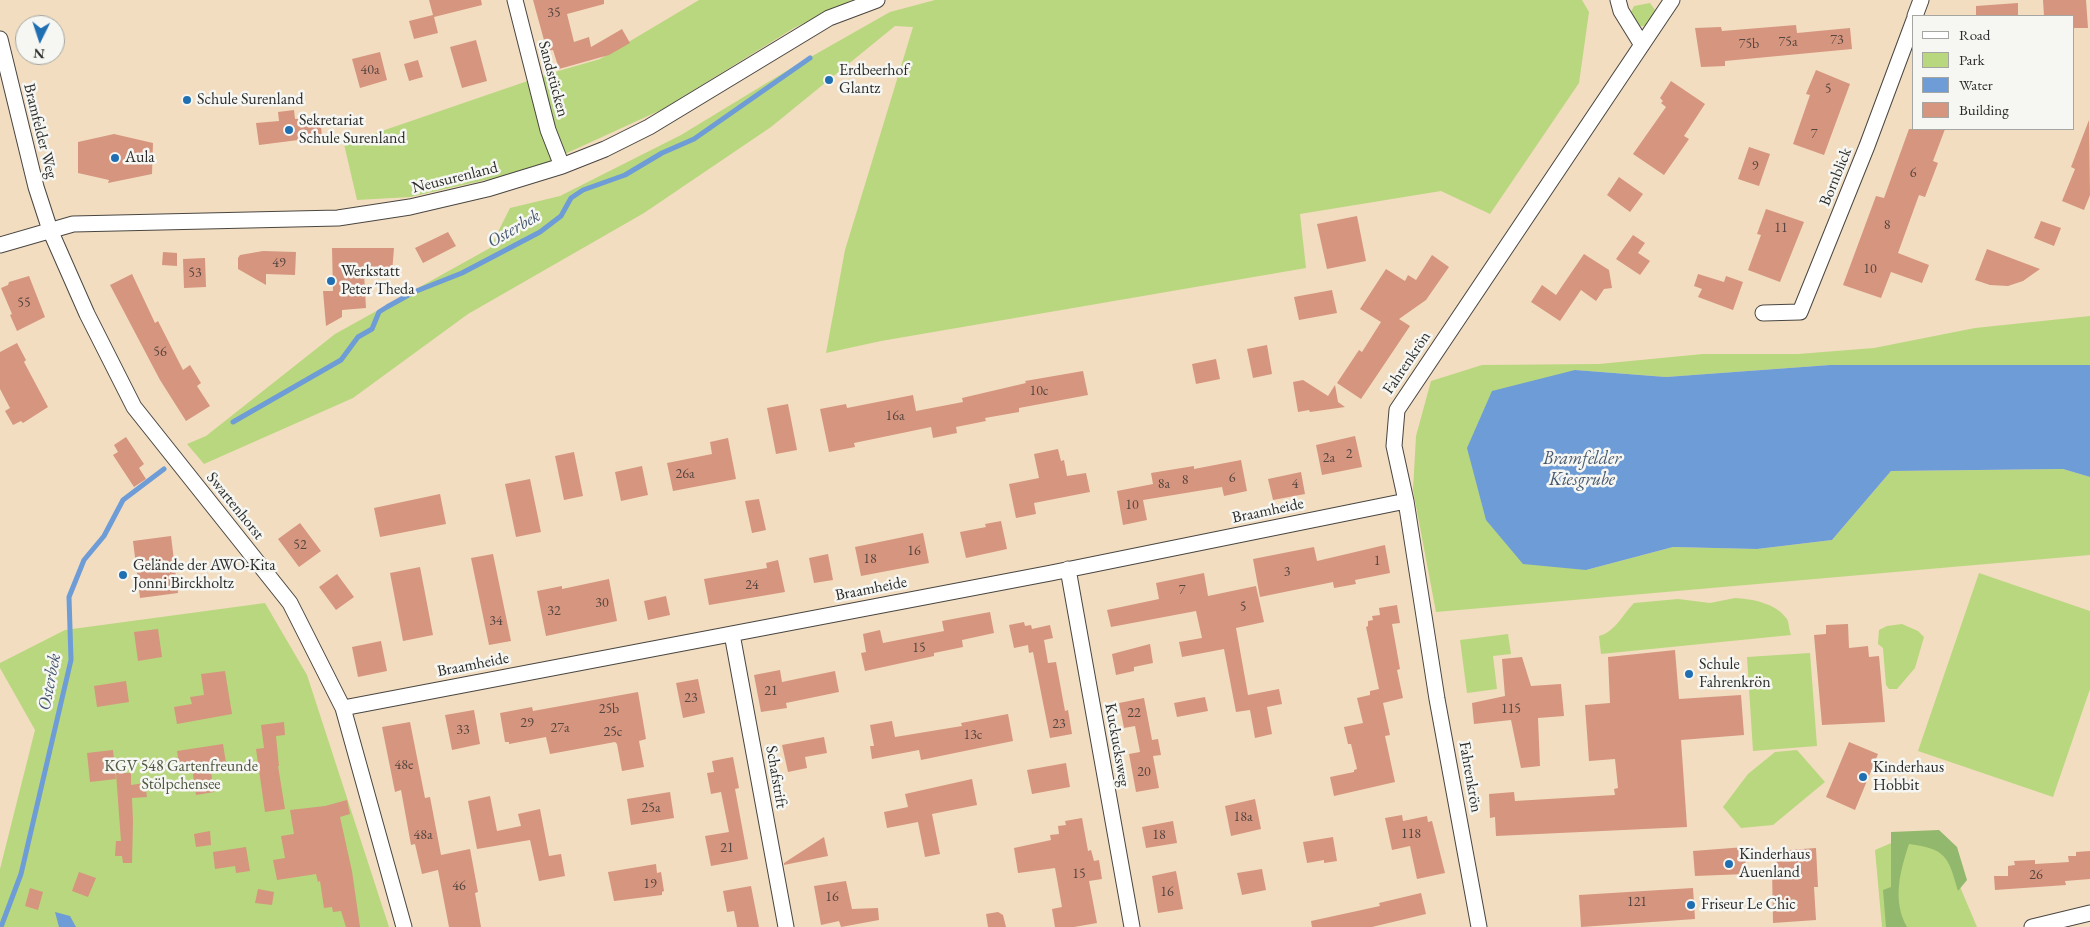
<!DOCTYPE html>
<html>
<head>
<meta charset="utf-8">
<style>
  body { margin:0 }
  #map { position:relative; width:2090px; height:927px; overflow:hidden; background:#f2ddc0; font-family:"EB Garamond",serif }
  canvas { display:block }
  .legend { position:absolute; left:1912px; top:15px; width:162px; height:115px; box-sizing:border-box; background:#f6f6f2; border:1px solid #a5a5a2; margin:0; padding:6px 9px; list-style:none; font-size:15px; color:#2b2b2b }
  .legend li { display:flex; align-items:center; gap:10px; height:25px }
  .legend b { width:25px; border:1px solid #a5a5a2 }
  .north { position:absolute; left:15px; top:15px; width:50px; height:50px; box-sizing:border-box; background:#f6f6f2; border:1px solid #a5a5a2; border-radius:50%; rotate:184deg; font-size:14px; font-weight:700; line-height:20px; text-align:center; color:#2b2b2b }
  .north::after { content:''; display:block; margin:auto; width:18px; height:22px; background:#1f6fb2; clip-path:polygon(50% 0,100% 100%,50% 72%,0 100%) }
</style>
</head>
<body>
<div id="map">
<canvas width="2090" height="927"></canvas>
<ul class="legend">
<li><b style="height:6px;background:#fff"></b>Road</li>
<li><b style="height:14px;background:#b9d77e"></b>Park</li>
<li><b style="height:14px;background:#6e9cd6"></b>Water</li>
<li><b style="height:14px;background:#d6957e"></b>Building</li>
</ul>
<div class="north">N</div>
</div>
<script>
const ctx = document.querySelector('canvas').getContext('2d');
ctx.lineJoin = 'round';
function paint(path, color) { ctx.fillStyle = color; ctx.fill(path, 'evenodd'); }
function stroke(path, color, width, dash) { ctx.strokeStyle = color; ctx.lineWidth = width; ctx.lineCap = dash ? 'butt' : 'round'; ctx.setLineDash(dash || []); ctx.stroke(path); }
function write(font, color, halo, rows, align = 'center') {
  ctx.font = font + ' "EB Garamond",serif'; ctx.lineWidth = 5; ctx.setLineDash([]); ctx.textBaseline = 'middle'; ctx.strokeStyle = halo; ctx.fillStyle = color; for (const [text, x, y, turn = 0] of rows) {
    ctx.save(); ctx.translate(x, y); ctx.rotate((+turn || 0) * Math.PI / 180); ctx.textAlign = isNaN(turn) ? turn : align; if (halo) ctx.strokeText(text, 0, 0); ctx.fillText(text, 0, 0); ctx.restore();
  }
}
paint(new Path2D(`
  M699 0H852L794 28 663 109 530 170 410 197 357 200 344 144 548 74 600 59Z
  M935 0H1582L1589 12 1579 83 1490 214 1441 191 1300 214 1306 268 881 341 826 353 845 250 913 27 895 26 771 127 644 213 468 314 353 398 204 464 187 444 206 436 335 334 490 248 510 208 560 196 681 135 793 67 890 12Z
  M1650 3 1655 10C1651 19 1649 28 1638 26L1631 12 1634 6Z
  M2090 316V365H1830L1666 377 1575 370 1586 570 1673 547 1757 549 1832 540 1891 471 2063 469 2090 477V555L1436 612 1413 490 1416 436 1431 381 1482 365 1599 364 1703 354H1798L1874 348 1975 328Z
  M1979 573 2090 611V689L2053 797 1918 751Z
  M1735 598C1752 599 1776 603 1787 619 1789 623 1789 630 1791 635L1601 654 1599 636C1615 632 1623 614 1634 603L1678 599 1710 603Z
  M265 603 307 675 389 927H0V869L35 730 0 668V663L65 630Z
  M1902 624 1918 631 1924 637 1915 668 1897 689H1889L1886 685 1883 648 1878 644 1879 630 1887 626Z
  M1508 634 1511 654 1493 656 1497 689 1467 693 1460 640Z
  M1810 653 1817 746 1753 751 1747 657Z
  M1797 750 1825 782 1773 825 1741 828 1723 807 1748 774 1775 752Z
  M1910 835 1941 842 1977 927H1882L1875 850Z`), '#b9d77e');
paint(new Path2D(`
  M1939 830 1957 847 1967 880 1958 891C1948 856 1946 849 1909 844 1900 871 1892 901 1907 927H1886L1883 890 1891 887V832Z`), '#92b86d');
paint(new Path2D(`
  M1830 365H2090V477L2063 469 1891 471 1832 540 1757 549 1673 547 1586 570 1523 564 1486 520 1467 448 1492 391 1575 370 1666 377Z
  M55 912 70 916 76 927H59Z`), '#6e9cd6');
stroke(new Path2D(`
  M233 422 341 360 358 337 372 329 379 312 387 307 414 292 462 273 540 232 561 216 571 198 583 190 625 175 662 153 694 139 810 58
  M1 927 21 874 71 660 69 597 84 560 104 536 123 500 164 469`), '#6e9cd6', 5);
paint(new Path2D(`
  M429 0H481L482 5 434 17 438 33 414 39 409 21 433 15Z
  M533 0H604V4L567 14 574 42 589 37 591 47 622 29 630 43 609 55 559 69 553 50 547 51Z
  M2043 0H2086L2088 28H2074V16H2044Z
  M2018 3V16H1976V6Z
  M1796 25 1797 33 1850 28 1852 49 1725 61V66L1701 67 1695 28 1721 27 1722 31Z
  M476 40 487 81 462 88 450 47Z
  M380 52 387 80 360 88 352 59Z
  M418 60 423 77 409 81 404 64Z
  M1816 70 1850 84 1824 155 1793 144 1810 95 1806 94Z
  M1671 81 1705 104 1684 136 1689 139 1664 175 1633 154 1666 107 1661 103 1663 101 1660 98Z
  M294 110 295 119 320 116 322 137 259 145 256 123 279 121 278 112Z
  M2089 120 2090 195 2084 210 2062 201 2075 169 2071 167Z
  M1909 129H1945L1933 161 1938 163 1925 197 1919 195 1898 253 1929 265 1922 283 1891 272 1881 298 1843 285 1876 196 1884 198Z
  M114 134 153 143 152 174 108 183 109 180 78 173V142Z
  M1749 147 1770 154 1759 186 1738 179Z
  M1619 177 1643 194 1630 212 1607 195Z
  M1766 209 1804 222 1780 282 1748 270 1761 235 1757 234Z
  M1357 216 1366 261 1327 269 1317 224Z
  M2041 221 2061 228 2054 246 2034 238Z
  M448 232 456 246 423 263 415 248Z
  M1633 235 1645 243 1638 253 1650 261 1640 275 1616 259Z
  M332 248H394L392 273H364L366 308 342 310V317L326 326 323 291H333Z
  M1987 249 2040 269 2023 281 2008 286 1990 285 1975 280Z
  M263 251 296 252 295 275 266 274V285L238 269V258L240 255Z
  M163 252 177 253V266L162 265Z
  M1584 254 1609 270 1612 288 1604 289 1596 301 1581 290 1560 321 1531 302 1542 285 1556 295Z
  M1432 255 1449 267 1426 300 1399 319 1410 326 1361 399 1337 383 1359 350 1362 352 1381 322 1360 309 1386 269 1405 281 1408 275 1416 280Z
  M205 258 206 287 184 288 183 259Z
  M132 274 155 323 158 321 183 370 190 365 201 383 197 386 210 406 186 421 160 380 110 285Z
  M1698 274 1724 282 1726 276 1743 282 1733 310 1698 297 1702 289 1694 286Z
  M29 276 45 317 17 331 10 315 12 314 1 288 8 285 9 282Z
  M1332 290 1337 313 1299 320 1294 297Z
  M17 343 26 360 24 362 48 407 23 423 21 421 13 425 5 411 10 408 0 389V352Z
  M1267 345 1272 374 1253 378 1247 349Z
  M1216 359 1220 379 1196 384 1192 364Z
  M1083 371 1088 395 1019 408V412L985 418 986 421 956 427 957 433 933 438 931 427 854 443 855 447 829 452 820 409 846 404 847 408 913 395 916 411 963 402 962 398 1026 383 1025 381Z
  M1303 380 1328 396 1335 385 1338 402 1345 407 1310 412 1309 410 1298 412 1293 382Z
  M788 404 797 450 776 454 767 408Z
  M1355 436 1362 467 1322 475 1316 445Z
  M126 437 144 464 139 468 146 479 134 487 113 455 118 452 114 445Z
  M728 438 736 479 673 491 667 463 712 454 710 442Z
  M1058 449 1061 461 1064 460 1067 476 1086 473 1090 492 1034 503 1036 514 1016 518 1009 484 1039 478 1034 454Z
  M574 452 583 496 564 500 555 456Z
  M1241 460 1247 491 1224 496 1222 487 1143 500 1147 520 1123 525 1117 491 1153 484 1151 473 1194 466V469Z
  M642 466 648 495 621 501 615 472Z
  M1301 472 1305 494 1273 500 1268 479Z
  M530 479 541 532 516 537 505 484Z
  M440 494 446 524 380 537 374 508Z
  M759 499 766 530 752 533 745 501Z
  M1001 521 1007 549 966 558 960 532 986 527 985 524Z
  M300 523 321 551 299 567 278 539Z
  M923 533 929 563 861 576 855 547Z
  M171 536 178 593 140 598 133 541Z
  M1385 545 1390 573 1355 580 1356 584 1334 588 1333 582 1260 597 1253 559 1314 547 1317 561Z
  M493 554 511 641 489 645 471 558Z
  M828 554 833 580 814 583 809 558Z
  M778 560 785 592 709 605 704 579 767 568 766 563Z
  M420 567 433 635 403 641 390 573Z
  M1204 573 1208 596 1256 586 1264 622 1236 628 1248 695 1279 689 1282 704 1267 707 1272 734 1255 738 1250 710 1236 712 1224 649 1182 657 1179 642 1202 638 1196 611 1111 627 1107 610 1159 599 1156 583Z
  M337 574 354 597 336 610 319 587Z
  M609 579 617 621 546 636 537 591 562 586V589Z
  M666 596 670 615 648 620 644 601Z
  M1397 605 1400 623 1392 624 1400 669 1397 670 1403 698 1383 703 1390 735 1385 736 1395 782 1334 796 1330 777 1354 772V770L1357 769 1351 744H1348L1344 727 1363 723 1357 698 1370 695V691L1379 689 1366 627 1368 626V621L1373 620 1372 616 1380 615 1379 608Z
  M990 612 994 633 962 640 963 647 934 653V656L865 671 861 653 866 652 863 634 880 630 883 643 944 631 942 621Z
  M1024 622 1025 626 1031 625 1032 629 1050 625 1053 638 1044 640 1048 663 1056 662 1065 711 1068 710 1072 734 1050 738 1033 652 1029 653 1028 645 1014 648 1009 625Z
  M1848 624 1849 648 1868 646 1869 657 1879 656 1885 722 1822 725 1814 635 1826 634V625Z
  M158 629 162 657 138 661 134 632Z
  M381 641 387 671 358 677 352 647Z
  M1150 644 1153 663 1134 667V671L1116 675 1112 654Z
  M1675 650 1679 699 1741 695 1744 735 1681 740 1687 827 1496 836 1495 817 1490 818 1489 794 1514 792 1515 801 1615 795 1614 789 1618 788 1615 759 1589 761 1585 705 1610 703 1608 657Z
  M1522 657 1531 686 1561 684 1564 716 1538 718 1540 766 1521 768 1511 720 1474 724 1472 703 1505 696 1502 659Z
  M780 670 782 682 835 671 839 692 786 703 787 708 761 712 754 675Z
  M225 671 232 714 177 724 174 707 192 704 190 697 204 695 201 674Z
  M698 679 705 713 683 718 676 683Z
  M126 681 129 702 97 707 94 686Z
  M638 692 646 739 639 741 644 767 622 771 617 744 615 742 550 754 546 737 509 744V742H505L500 713 532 707 533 711Z
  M1205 697 1208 711 1177 717 1174 703Z
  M1144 698 1152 740 1158 739 1161 755 1153 756 1159 788 1136 792 1129 754 1140 752 1135 726 1124 728 1119 703Z
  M474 710 480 744 452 750 445 715Z
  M1008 714 1013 741 921 760 919 750 872 759 870 746H874L870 725 892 721 895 737 962 726 961 723Z
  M284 722 285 735 276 736 279 766H278L285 809 265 812 256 749 264 748 261 725Z
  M410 722 425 798 430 797 441 855 470 849 478 892 475 893 481 927H449L438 870 422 874 415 844 411 845 401 790 395 792 382 727Z
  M824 737 827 753 805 757 807 768 788 772 782 745Z
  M1849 742 1878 754 1855 810 1826 797Z
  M223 744 226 763 210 766 214 792 196 795 192 768 180 770 177 751Z
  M113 750 116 779 90 782 87 753Z
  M733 757 739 788 735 789 748 859 711 866 705 836 729 832 721 792 711 794 707 773 714 772 712 761Z
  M1066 763 1070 787 1032 794 1027 770Z
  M116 773H131V785L145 783 147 797 132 798 133 821 132 863H123L122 856H115L116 841H121Z
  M972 779 977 805 932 814 940 854 925 857 918 822 887 828 884 812 908 807 905 794Z
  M670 792 674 818 631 825 627 799Z
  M490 796 497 831 521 826 518 814 540 809 549 856 561 854 565 876 539 881 530 840 477 849 468 801Z
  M1255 799 1261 829 1231 836 1225 806Z
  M347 800 350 814 340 817 352 871 360 927H346L341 911 333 912 332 907 324 908 320 881 318 882 316 874 277 880 273 860 285 858 281 836 294 834 290 810 325 806Z
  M1402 815 1403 821 1427 816 1428 822 1432 821 1445 873 1417 879 1410 846 1392 850 1385 818Z
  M1082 818 1088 851 1091 850 1094 861 1099 860 1102 879 1089 881 1097 923 1074 927H1055L1052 909 1062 907 1055 868 1018 873 1014 848 1051 840 1050 835 1059 834 1058 826 1066 825 1065 821Z
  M1173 821 1177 843 1146 848 1142 827Z
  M210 831 211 845 196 847 194 834Z
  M824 837 828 856 784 865V863Z
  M1333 837 1337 861 1324 863V860L1307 863 1303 842Z
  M246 847 250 871 236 873 235 866 215 869 213 852Z
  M1745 847 1746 874 1695 876 1693 851Z
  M1816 848 1818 887H1814L1816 920 1773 923 1772 867H1777L1776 851Z
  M2090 851V879L2065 881 2066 885 1995 890 1994 876H2008V866L2015 865 2014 861 2035 860V864L2069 862 2068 856H2076V852Z
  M656 864 657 873 661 872 664 891 662 892V895L614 901 608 872Z
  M1262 869 1266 890 1242 895 1237 873Z
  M1176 871 1183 909 1158 913 1152 876Z
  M79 872 96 878 88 897 72 891Z
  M846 881 852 909 878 908 879 920 841 927 839 921 821 925 814 886Z
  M751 886 759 927H737L734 911 727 912 723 891Z
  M30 888 43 892 38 910 25 906Z
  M1693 888 1695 919 1581 927 1579 895Z
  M258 889 274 892 272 905 255 903Z
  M1421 893 1426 914 1372 927H1312L1311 921 1380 906 1379 903Z
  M998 912 1003 915 1006 927H988L986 914Z`), '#d6957e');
const street = new Path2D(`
  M515 0 548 130 562 166
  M1618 0 1621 11 1642 45
  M1915 16 1921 0
  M0 39 36 187 50 230 87 314 134 407 290 603 343 708 404 927
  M0 245 73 224 338 218 410 207 487 189 562 166 605 149 649 127 829 18 877 0
  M1763 313 1800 312 1867 146 1914 20
  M1068 569 1132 927
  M732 634 786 927
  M343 708 1051 573 1406 501
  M1479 927 1437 699 1406 501 1394 446 1397 410 1672 0
  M2032 927 2090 913`);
stroke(street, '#494641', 17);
stroke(street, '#fff', 15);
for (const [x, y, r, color] of [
  [829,80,5,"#1f6fb2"],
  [187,100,5,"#1f6fb2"],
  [289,130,5,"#1f6fb2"],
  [115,158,5,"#1f6fb2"],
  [331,281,5,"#1f6fb2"],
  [123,575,5,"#1f6fb2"],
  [1689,674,5,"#1f6fb2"],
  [1863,777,5,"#1f6fb2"],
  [1729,864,5,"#1f6fb2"],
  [1691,905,5,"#1f6fb2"]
]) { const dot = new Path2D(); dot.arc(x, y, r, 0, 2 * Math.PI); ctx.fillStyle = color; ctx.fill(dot); stroke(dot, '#f6f6f2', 2); }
write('14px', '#564640', null, [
  ["35",554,13],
  ["73",1837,40],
  ["75a",1788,42],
  ["75b",1749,44],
  ["40a",370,70],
  ["5",1828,89],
  ["7",1814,134],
  ["9",1755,166],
  ["6",1913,173],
  ["8",1887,225],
  ["11",1781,228],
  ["49",279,263],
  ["10",1870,269],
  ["53",195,273],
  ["55",24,303],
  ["56",160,352],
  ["10c",1039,391],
  ["16a",895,416],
  ["2",1349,454],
  ["2a",1329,458],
  ["26a",685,474],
  ["6",1232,478],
  ["8",1185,480],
  ["8a",1164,484],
  ["4",1295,484],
  ["10",1132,505],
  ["52",300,545],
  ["16",914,551],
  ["18",870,559],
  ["1",1377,561],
  ["3",1287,572],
  ["24",752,585],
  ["7",1182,590],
  ["30",602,603],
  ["5",1243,607],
  ["32",554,611],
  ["34",496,621],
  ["15",919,648],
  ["21",771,691],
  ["23",691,698],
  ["25b",609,709],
  ["115",1511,709],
  ["22",1134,713],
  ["29",527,723],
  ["23",1059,724],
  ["27a",560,728],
  ["33",463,730],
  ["25c",613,732],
  ["13c",973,735],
  ["48e",404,765],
  ["20",1144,772],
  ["25a",651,808],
  ["18a",1243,817],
  ["118",1411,834],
  ["48a",423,835],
  ["18",1159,835],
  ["21",727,848],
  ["15",1079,874],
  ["26",2036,875],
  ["19",650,884],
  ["46",459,886],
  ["16",1167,892],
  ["16",832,897],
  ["121",1637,902]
]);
write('16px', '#2b2b2b', '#f6f6f2', [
  ["Erdbeerhof",839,71],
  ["Glantz",839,89],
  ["Schule Surenland",197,100],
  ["Sekretariat",299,121],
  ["Schule Surenland",299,139],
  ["Aula",125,158],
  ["Werkstatt",341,272],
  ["Peter Theda",341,290],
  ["Gelände der AWO-Kita",133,566],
  ["Jonni Birckholtz",133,584],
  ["Schule",1699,665],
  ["Fahrenkrön",1699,683],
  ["Kinderhaus",1873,768],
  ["Hobbit",1873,786],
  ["Kinderhaus",1739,855],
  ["Auenland",1739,873],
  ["Friseur Le Chic",1701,905]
], 'left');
write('16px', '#2b2b2b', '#f6f6f2', [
  ["Sandstücken",553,79,75],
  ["Bramfelder Weg",40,131,76],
  ["Bornblick",1836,177,-68],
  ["Neusurenland",455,178,-14],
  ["Fahrenkrön",1407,363,-56],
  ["Swartenhorst",235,506,51],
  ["Braamheide",1268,511,-12],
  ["Braamheide",871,589,-11],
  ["Braamheide",473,665,-11],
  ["Kuckucksweg",1117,745,80],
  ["Schafstrift",776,777,80],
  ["Fahrenkrön",1470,777,80]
]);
write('16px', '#4e5640', '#f6f6f2', [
  ["KGV 548 Gartenfreunde",181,767],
  ["Stölpchensee",181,785]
]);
write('italic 18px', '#46586f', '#f6f6f2', [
  ["Osterbek",514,229,-30],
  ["Bramfelder",1582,459],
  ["Kiesgrube",1582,480],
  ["Osterbek",50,682,-79]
]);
</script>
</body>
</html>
